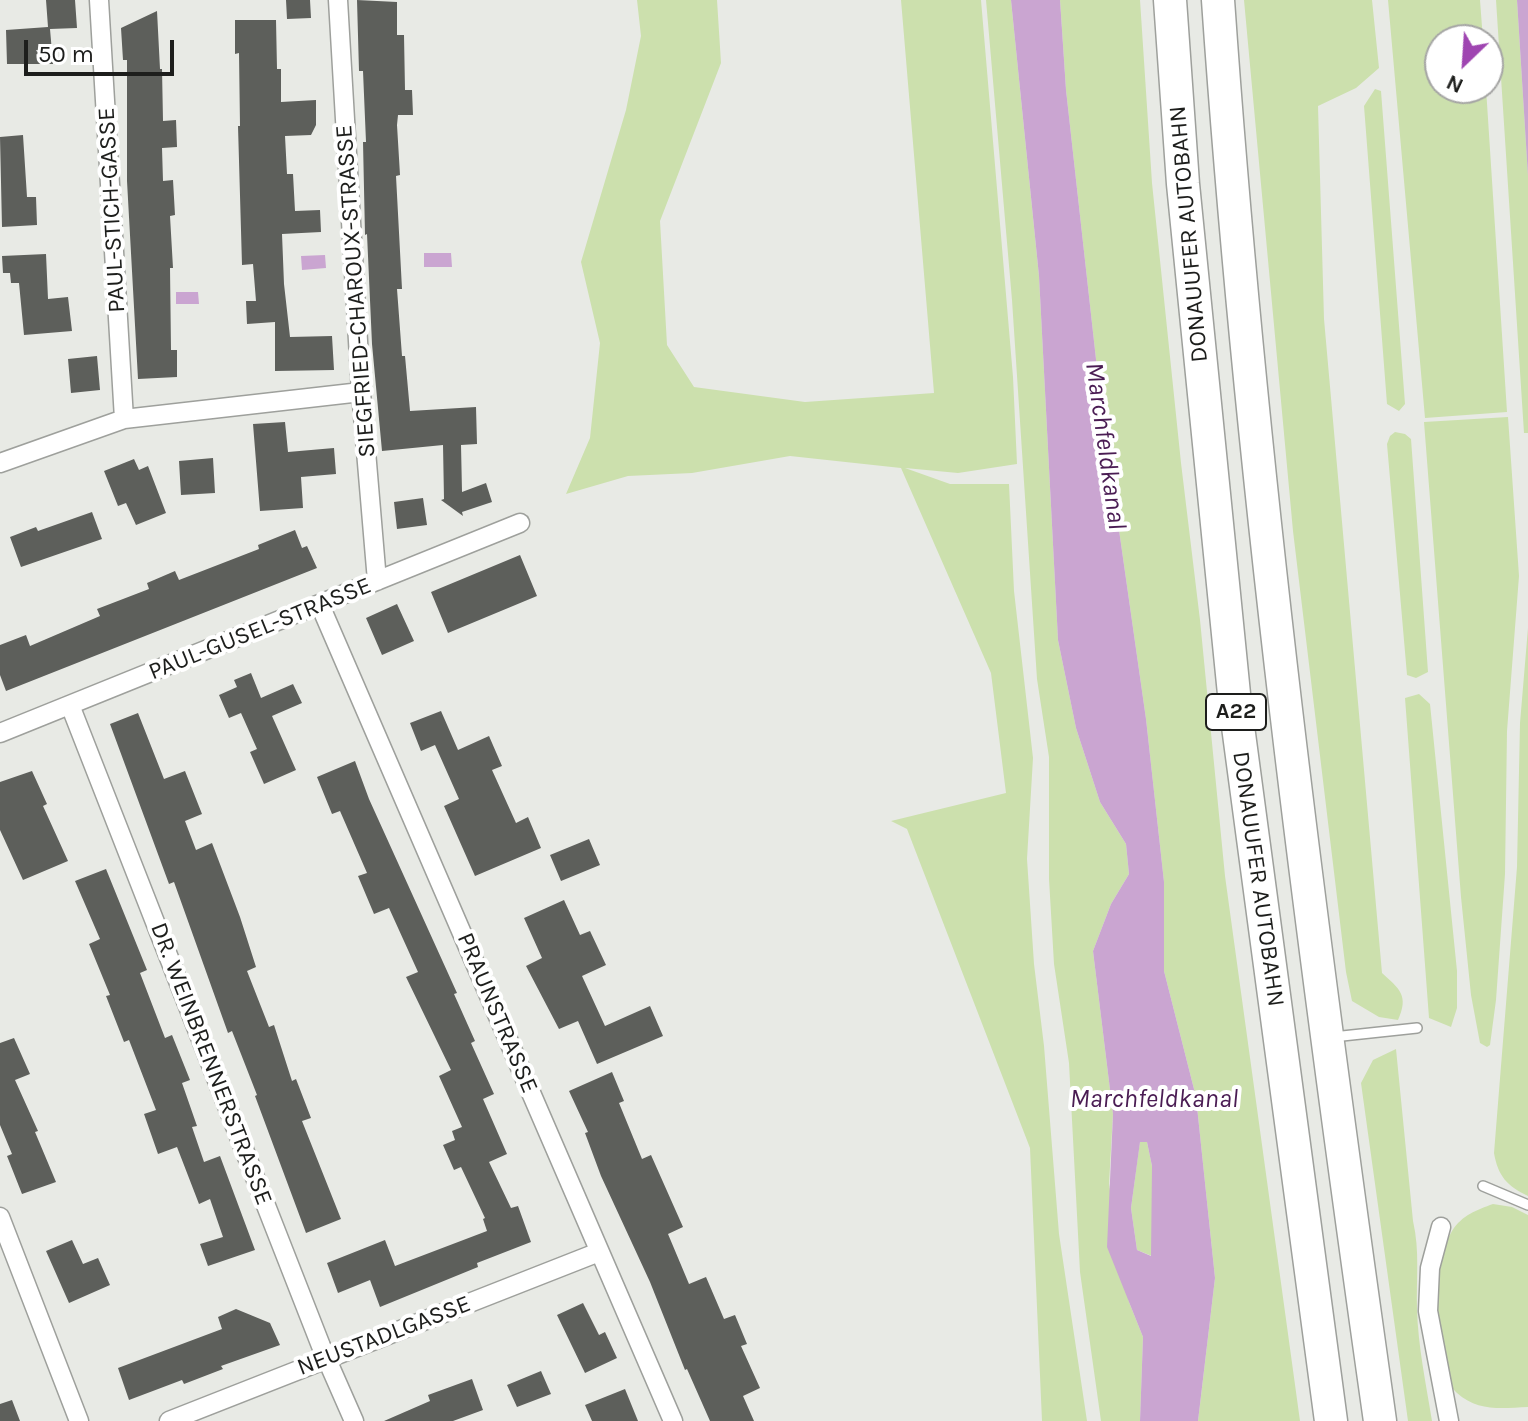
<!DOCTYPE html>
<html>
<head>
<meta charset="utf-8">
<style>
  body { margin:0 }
  #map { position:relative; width:1528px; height:1421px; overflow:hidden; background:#e8eae5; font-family:Karla,sans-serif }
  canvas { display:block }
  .north { position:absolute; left:1424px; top:24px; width:80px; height:80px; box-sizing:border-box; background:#fff; border:2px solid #a5a5a4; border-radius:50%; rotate:205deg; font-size:22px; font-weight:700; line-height:32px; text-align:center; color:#1d1e1c }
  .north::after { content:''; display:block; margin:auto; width:28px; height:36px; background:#9f45b1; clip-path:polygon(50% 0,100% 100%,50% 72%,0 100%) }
  .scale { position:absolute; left:24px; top:40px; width:150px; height:36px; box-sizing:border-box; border:4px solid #1d1e1c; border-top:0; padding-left:10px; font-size:24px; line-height:28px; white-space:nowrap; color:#1d1e1c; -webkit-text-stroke:6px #fff; paint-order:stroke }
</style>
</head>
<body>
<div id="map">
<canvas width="1528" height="1421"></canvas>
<div class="north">N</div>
<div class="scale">50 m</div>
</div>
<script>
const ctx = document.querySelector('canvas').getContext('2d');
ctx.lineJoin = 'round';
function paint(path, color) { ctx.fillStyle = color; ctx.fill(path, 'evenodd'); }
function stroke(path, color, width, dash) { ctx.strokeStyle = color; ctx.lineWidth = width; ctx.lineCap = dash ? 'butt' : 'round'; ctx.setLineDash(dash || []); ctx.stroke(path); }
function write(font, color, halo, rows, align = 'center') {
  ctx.font = font + ' Karla,sans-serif'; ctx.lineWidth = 8; ctx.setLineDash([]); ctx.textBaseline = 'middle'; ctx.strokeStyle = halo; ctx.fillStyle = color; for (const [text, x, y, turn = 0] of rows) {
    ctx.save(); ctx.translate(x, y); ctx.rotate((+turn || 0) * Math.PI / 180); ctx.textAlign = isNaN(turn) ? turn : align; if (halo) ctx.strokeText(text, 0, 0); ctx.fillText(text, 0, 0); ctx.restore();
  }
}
paint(new Path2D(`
  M637 0H717L721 63 660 221 667 345 694 387 805 402 934 393 901 0H981L1013 377 1017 464 958 473 905 468 950 484H1009L1014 591 1033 758 1027 859 1034 964 1044 1046 1059 1234 1087 1421H1042L1030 1148 907 829 891 821 1006 793 991 673 901 468 790 456 692 473 628 476 566 494 590 438 600 343 581 262 626 110 641 36Z
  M986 0H1011L1039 276 1058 640 1076 728 1100 802 1126 844 1129 874 1111 904 1093 951 1113 1114 1109 1184 1129 1302 1143 1337 1140 1421H1101L1080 1272 1069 1063 1054 964 1049 879V757L1037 679 1012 300Z
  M1060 0H1140L1152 183 1181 463 1200 620 1225 876 1300 1421H1198L1215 1278 1196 1097 1164 971V882L1146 719 1101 404 1066 90Z
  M1244 0H1372L1379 68 1356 88 1318 106 1324 319 1382 973C1400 989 1409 996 1398 1020L1379 1017 1352 1001 1346 972 1293 531Z
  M1388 0H1480L1483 40H1440V88H1486L1507 412 1425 418Z
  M1496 0H1517L1528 176V433H1524Z
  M1375 89 1381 91 1405 404 1399 411 1387 404 1364 106Z
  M1508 417 1519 576 1507 731 1505 874 1496 1000 1490 1045 1487 1047 1480 1043 1471 995 1461 897 1424 422Z
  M1395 432 1405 434 1411 439 1428 672 1416 678 1407 675 1387 444 1390 436Z
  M1528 628V1196C1507 1186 1498 1176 1494 1153L1517 867 1520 723Z
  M1419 694 1430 704 1457 971V1008L1451 1027 1429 1018 1405 698Z
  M1396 1049 1413 1221C1420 1251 1416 1279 1417 1309 1418 1346 1426 1384 1432 1421H1408L1361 1083 1373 1060Z
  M1140 1141 1147 1142 1152 1166V1256L1137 1250 1131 1208Z
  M1493 1204 1512 1207 1528 1215V1407C1502 1408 1478 1412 1457 1393 1446 1383 1446 1367 1443 1353 1437 1314 1431 1266 1452 1231 1462 1215 1477 1210 1493 1204Z`), '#cce0ad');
paint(new Path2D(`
  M1011 0H1060L1066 90 1101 404 1146 719 1164 882V971L1196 1097 1215 1278 1198 1421H1140L1143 1337 1107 1247 1113 1114 1093 951 1111 904 1129 874 1126 844 1100 802 1076 728 1058 640 1039 276ZM1140 1142H1147L1152 1166 1151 1256 1137 1250 1131 1208Z
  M1517 0H1528V176Z
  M424 253H451L452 267H424Z
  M325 255 326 268 302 270 301 256Z
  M176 292H198L199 304H176Z`), '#caa5d1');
paint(new Path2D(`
  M46 0H75L77 28 50 29 53 64H7L6 30 48 27Z
  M286 0H310L311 18 287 19Z
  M357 0 397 2V35H404L405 90H412L413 115H398L397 125 400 175 396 176 402 289H397L402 356H405L410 411 476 407 477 444 461 445 462 492 486 483 492 502 462 512 463 516 441 500 444 499 443 445 382 451 372 344 367 234 365 235 363 142H366L363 71H359Z
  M157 11 160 69H162L163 121 176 120 177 147 162 148 163 181 173 180 175 215 170 216 173 268H170L171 350H177V377L138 379 127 181V60H123L121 28Z
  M235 20H276L277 69H281V102L316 100V125L311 135 285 136 287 174H293L295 211 320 210 321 232 282 234 284 284 290 337 332 336 334 370 275 371V322L247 324 246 301H256L253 264 242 265 238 126H240L239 53 235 54Z
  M23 135 27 197H36L37 225 2 227 0 137Z
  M46 254 48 299 68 297 72 331 24 335 19 283H11L10 273H3L2 256Z
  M97 356 100 390 71 393 68 359Z
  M285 422 288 452 334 448 336 474 301 477 303 508 260 511 253 424Z
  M213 458 215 493 181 495 179 461Z
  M134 459 139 470 148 466 166 513 136 525 126 503 118 506 104 471Z
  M423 498 427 525 397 529 394 502Z
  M92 512 102 539 21 567 10 537 36 527 38 531Z
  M295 530 302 548 307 546 317 568 6 691 0 675V645L26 635 30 646 100 616 97 609 149 589 147 583 175 571 179 580 259 549 258 545Z
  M520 555 537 596 448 633 431 592Z
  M397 604 414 641 382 655 366 618Z
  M251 673 261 698 293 684 302 703 272 716 296 770 264 784 250 752 257 749 241 713 229 718 219 695 237 687 234 680Z
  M441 711 458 750 489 736 502 766 492 770 516 823 528 817 541 848 475 876 444 806 459 799 435 745 421 751 410 723Z
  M138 713 164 779 185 771 202 814 185 821 196 850 212 843 240 917 256 967 247 971 269 1027 274 1025 292 1081 296 1079 311 1118 302 1121 341 1219 306 1233 255 1096 257 1095 232 1031 228 1033 174 882 169 884 110 724Z
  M355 761 369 799 457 993 454 994 475 1041 471 1043 494 1094 483 1099 507 1154 489 1162 511 1208 518 1206 531 1242 477 1263 478 1267 380 1307 370 1280 338 1293 327 1263 385 1240 395 1266 487 1231 483 1219 485 1218 461 1167 454 1170 443 1145 455 1140 452 1131 462 1127 439 1076 451 1070 406 977 418 972 389 908 374 914 358 876 367 873 340 811 332 814 317 777Z
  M32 771 47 804 43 806 68 861 23 880 0 830V782Z
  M589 839 600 865 561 881 550 855Z
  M106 869 147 970 140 973 165 1038 172 1035 190 1080 182 1083 197 1126 192 1127 204 1162 220 1156 255 1250 208 1266 200 1244 223 1237 210 1199 199 1204 177 1147 158 1154 144 1114 156 1110 129 1040 124 1042 106 996 110 995 89 944 100 939 75 881Z
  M564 900 580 935 590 931 606 965 582 976 605 1026 650 1006 663 1036 597 1064 578 1021 559 1029 526 966 542 958 524 918Z
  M14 1038 30 1074 15 1080 38 1131 35 1132 56 1182 22 1194 7 1156 12 1154 0 1125V1043Z
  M612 1072 624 1101 619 1103 642 1159 651 1155 683 1227 668 1234 689 1284 706 1277 724 1319 735 1315 747 1344 741 1346 760 1388 743 1396 754 1421H710L687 1369 685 1370 650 1282 601 1176 585 1133 588 1132 569 1091Z
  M72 1240 83 1264 98 1258 110 1285 69 1303 46 1251Z
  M583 1303 599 1335 605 1332 617 1358 585 1373 557 1315Z
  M236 1309 270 1323 280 1345 221 1366 223 1369 184 1384 182 1380 129 1400 118 1368 222 1329 218 1317Z
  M541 1371 551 1394 517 1407 507 1385Z
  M472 1379 483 1410 453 1421H384L430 1401 428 1395Z
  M625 1389 638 1421H592L585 1405Z
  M12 1400 20 1421H0V1404Z`), '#5d5f5b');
const service = new Path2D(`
  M1333 1037 1417 1028
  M1483 1186 1528 1205`);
const minor = new Path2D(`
  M99 0 124 419
  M338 0 361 392 377 581
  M0 463 124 419 361 392
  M320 605 673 1421
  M70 705 321 1346 354 1421
  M0 733 520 523
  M0 1217 79 1421
  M1441 1227 1430 1268 1428 1311 1449 1421
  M169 1421 599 1252`);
const motorway = new Path2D(`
  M1170 0 1183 184 1235 704 1331 1421
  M1218 0C1251 476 1313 949 1380 1421`);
stroke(service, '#9ea09c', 12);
stroke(minor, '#9ea09c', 21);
stroke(motorway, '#9ea09c', 35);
stroke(service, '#fff', 9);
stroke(minor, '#fff', 18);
stroke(motorway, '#fff', 32);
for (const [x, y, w] of [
  [1236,712,60]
]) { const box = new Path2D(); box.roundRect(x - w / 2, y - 18, w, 36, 6); ctx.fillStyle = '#fff'; ctx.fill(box); stroke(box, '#1d1e1c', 2); }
write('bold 22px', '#1d1e1c', null, [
  ["A22",1236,712]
]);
write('24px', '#1d1e1c', '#fff', [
  ["PAUL-STICH-GASSE",112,210,-93],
  ["DONAUUFER AUTOBAHN",1189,234,-95],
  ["SIEGFRIED-CHAROUX-STRASSE",356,291,-94],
  ["PAUL-GUSEL-STRASSE",260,629,-22],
  ["DONAUUFER AUTOBAHN",1258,879,82],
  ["PRAUNSTRASSE",497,1013,67],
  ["DR. WEINBRENNERSTRASSE",211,1064,69],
  ["NEUSTADLGASSE",384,1336,-21]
]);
write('italic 26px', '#4a1c53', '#fff', [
  ["Marchfeldkanal",1105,446,82],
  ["Marchfeldkanal",1154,1100]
]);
</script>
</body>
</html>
